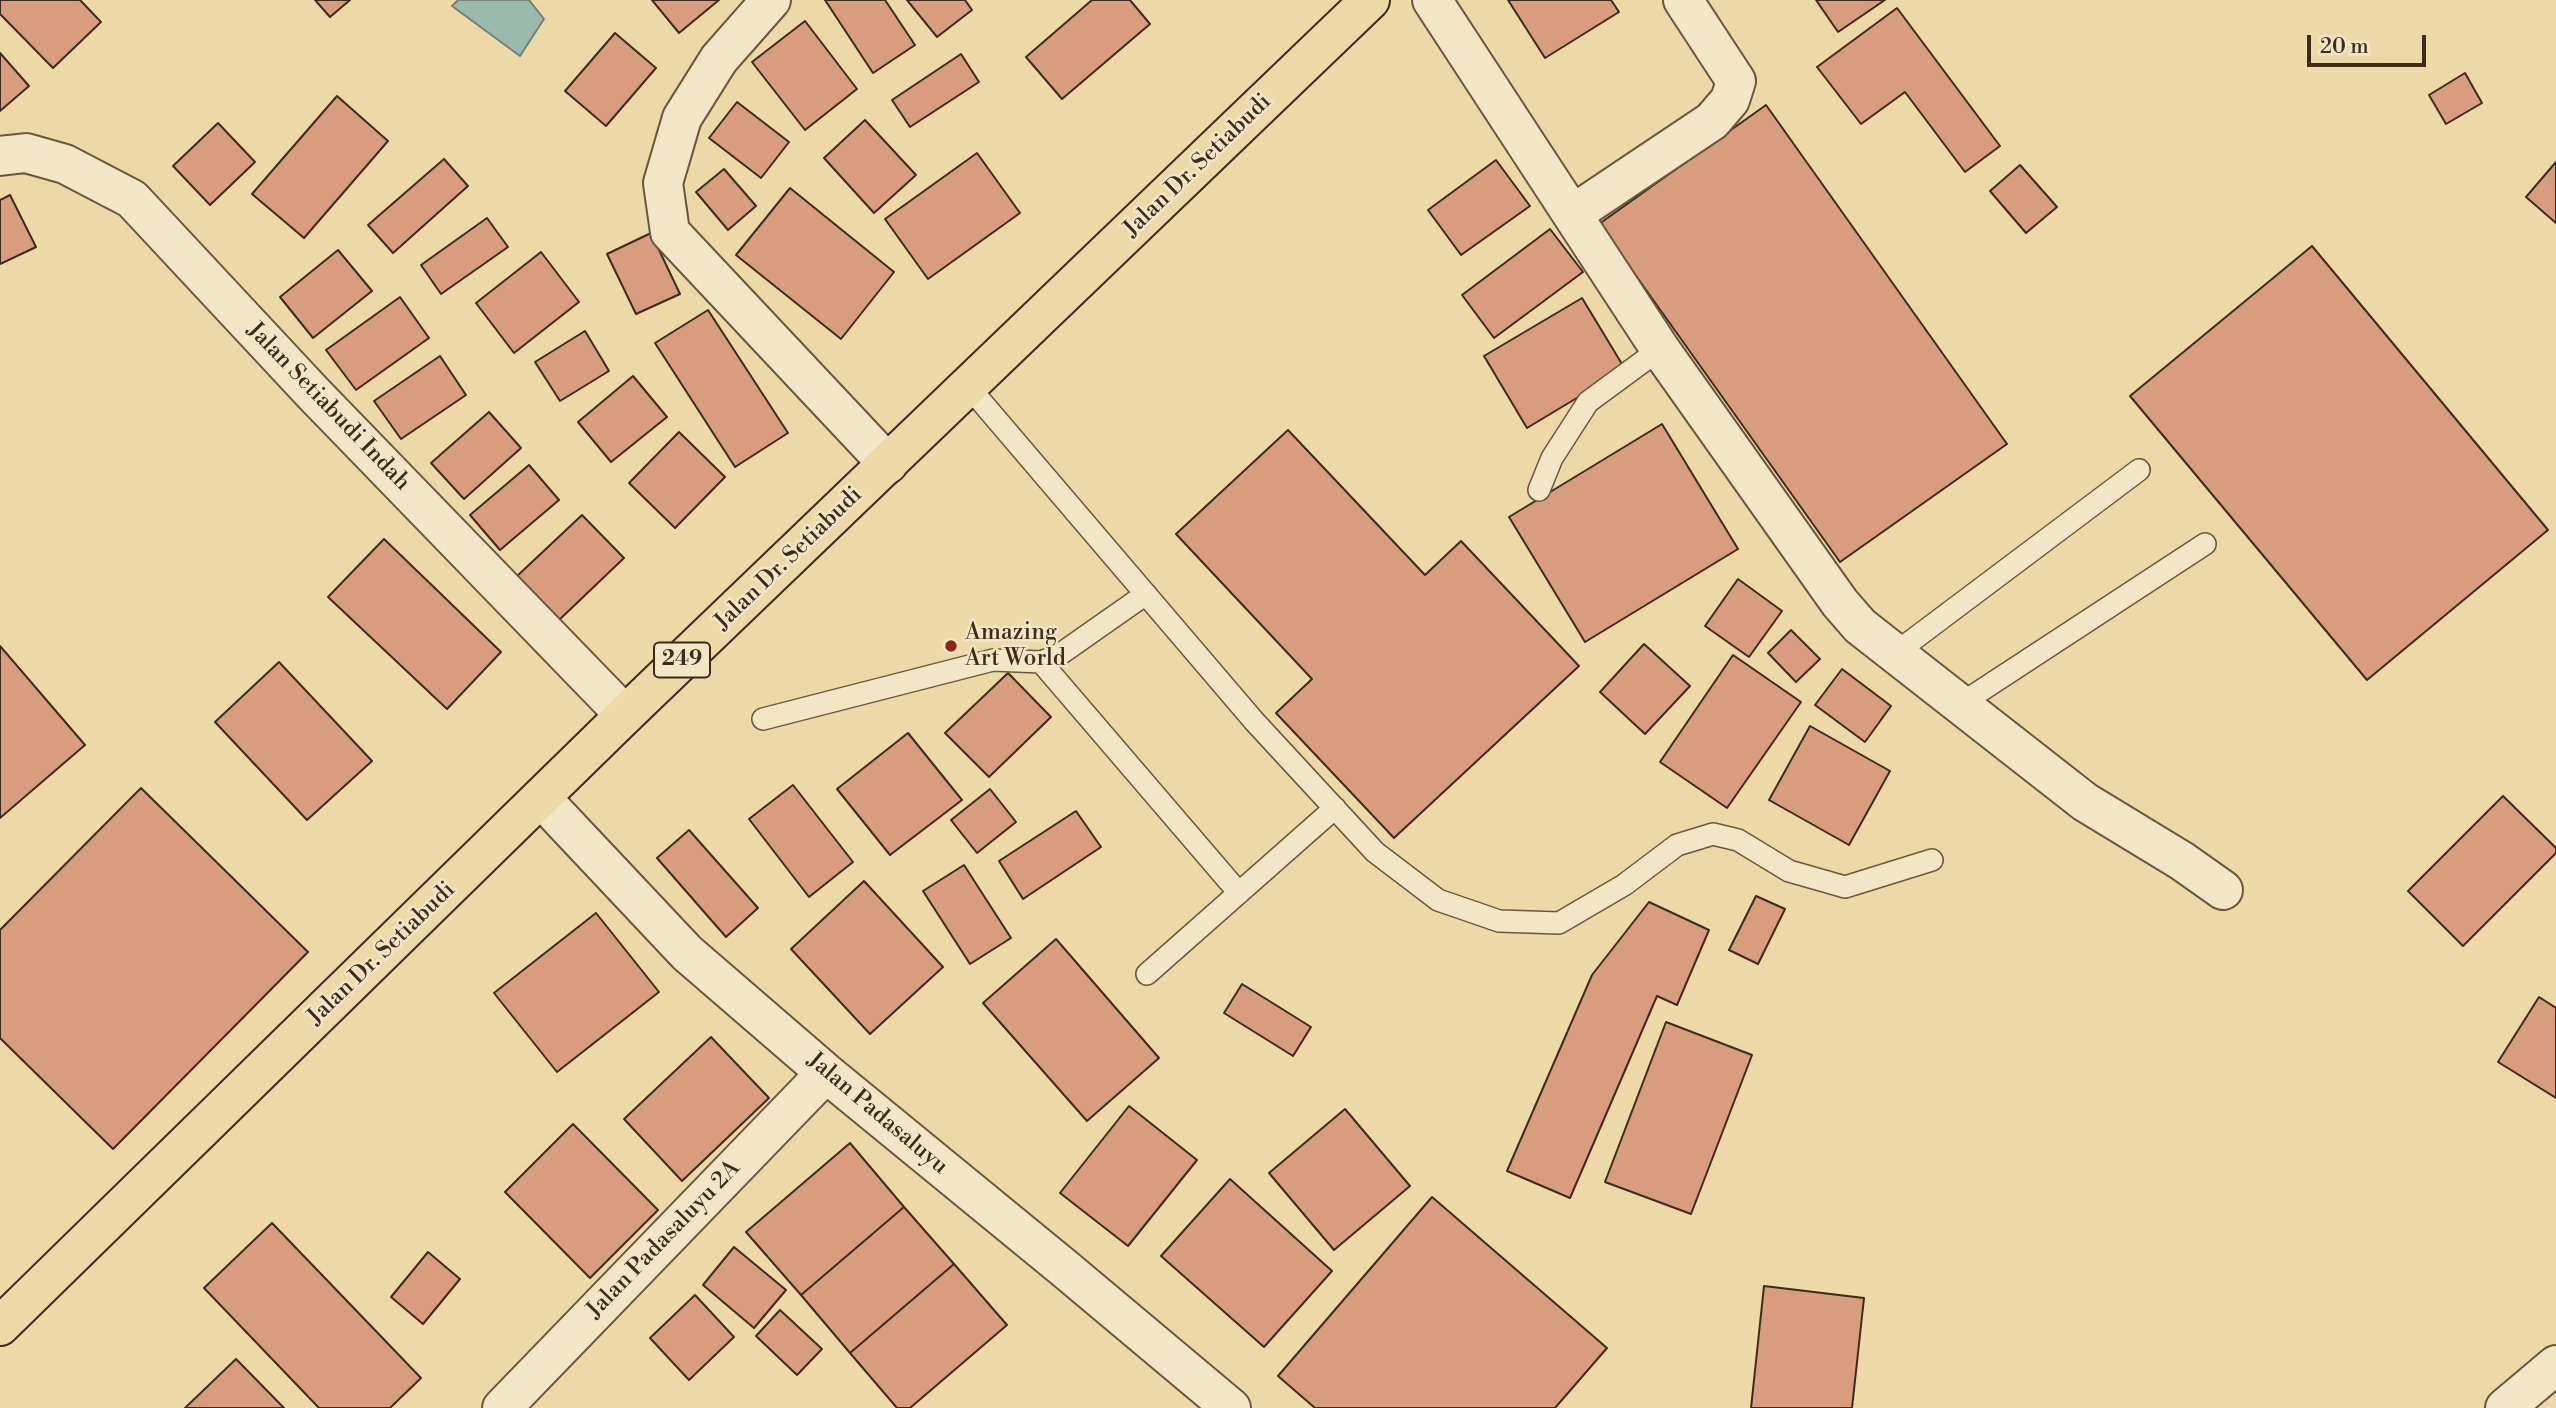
<!DOCTYPE html>
<html>
<head>
<meta charset="utf-8">
<style>
  body { margin:0 }
  #map { position:relative; width:2556px; height:1408px; overflow:hidden; background:#edd9a8; font-family:"Libre Bodoni",serif }
  canvas { display:block }
  .scale { position:absolute; left:2307px; top:35px; width:119px; height:32px; box-sizing:border-box; border:4px solid #3e2a1c; border-top:0; padding-left:9px; font-size:21px; line-height:24px; white-space:nowrap; color:#3e2a1c; -webkit-text-stroke:5px #f3e6c6; paint-order:stroke }
</style>
</head>
<body>
<div id="map">
<canvas width="2556" height="1408"></canvas>
<div class="scale">20 m</div>
</div>
<script>
const ctx = document.querySelector('canvas').getContext('2d');
ctx.lineJoin = 'round';
function paint(path, color) { ctx.fillStyle = color; ctx.fill(path, 'evenodd'); }
function stroke(path, color, width, dash) { ctx.strokeStyle = color; ctx.lineWidth = width; ctx.lineCap = dash ? 'butt' : 'round'; ctx.setLineDash(dash || []); ctx.stroke(path); }
function write(font, color, halo, rows, align = 'center') {
  ctx.font = font + ' "Libre Bodoni",serif'; ctx.lineWidth = 5; ctx.setLineDash([]); ctx.textBaseline = 'middle'; ctx.strokeStyle = halo; ctx.fillStyle = color; for (const [text, x, y, turn = 0] of rows) {
    ctx.save(); ctx.translate(x, y); ctx.rotate((+turn || 0) * Math.PI / 180); ctx.textAlign = isNaN(turn) ? turn : align; if (halo) ctx.strokeText(text, 0, 0); ctx.fillText(text, 0, 0); ctx.restore();
  }
}
const water = new Path2D(`
  M458 0H529L544 19 520 56 452 6Z`);
paint(water, '#99baac');
stroke(water, '#758072', 2);
const building = new Path2D(`
  M0 0H80L101 22 53 68 0 14Z
  M315 0H350L330 17Z
  M652 0H719L679 33Z
  M825 0H885L915 45 873 73Z
  M907 0H965L972 10 937 37Z
  M1092 0H1130L1150 24 1062 99 1026 57Z
  M1508 0H1611L1619 12 1545 58Z
  M1816 0H1885L1838 32Z
  M1897 8 2000 146 1965 172 1905 92 1861 124 1817 67Z
  M805 21 857 89 805 130 752 62Z
  M615 33 656 68 606 126 565 91Z
  M0 53 29 86 0 111Z
  M961 54 979 82 910 127 892 100Z
  M2465 73 2482 103 2446 124 2429 95Z
  M337 96 388 141 304 238 252 194Z
  M737 102 789 142 761 178 709 138Z
  M1766 105 2007 444 1840 562 1599 224Z
  M865 120 916 175 874 213 824 158Z
  M218 123 255 162 210 205 173 166Z
  M977 153 1020 213 928 279 885 219Z
  M444 159 468 186 393 253 368 225Z
  M1496 160 1530 206 1461 255 1428 210Z
  M2556 162V223L2526 197Z
  M2020 165 2057 207 2026 233 1990 191Z
  M724 169 756 206 728 230 696 192Z
  M790 188 894 272 841 339 736 255Z
  M10 195 36 247 0 264V200Z
  M487 218 508 247 441 294 421 265Z
  M1550 229 1583 272 1494 338 1462 295Z
  M651 233 680 294 636 314 607 254Z
  M2312 246 2548 530 2367 680 2130 396Z
  M338 250 372 291 313 338 280 297Z
  M541 252 579 302 514 353 476 303Z
  M400 297 429 338 356 390 326 350Z
  M1582 298 1625 369 1527 428 1484 356Z
  M708 310 788 433 735 467 655 343Z
  M585 331 609 371 560 401 535 362Z
  M440 356 466 395 401 439 374 401Z
  M633 376 667 417 611 462 578 422Z
  M489 412 521 448 464 499 431 463Z
  M1662 424 1738 549 1585 642 1509 517Z
  M1288 430 1425 575 1461 541 1579 666 1394 838 1276 713 1312 679 1176 534Z
  M679 432 725 477 675 528 629 483Z
  M529 465 559 500 500 550 470 515Z
  M582 515 624 558 557 622 515 578Z
  M384 539 501 652 447 709 328 597Z
  M1738 579 1782 611 1749 657 1705 626Z
  M1791 630 1820 659 1796 682 1768 653Z
  M1644 644 1690 686 1645 734 1600 692Z
  M0 646 85 745 0 818Z
  M1733 655 1801 702 1727 808 1660 762Z
  M279 662 372 761 307 820 215 722Z
  M1842 669 1891 706 1865 742 1815 705Z
  M1008 673 1051 717 989 777 945 733Z
  M1810 726 1890 771 1849 845 1769 800Z
  M908 733 962 800 890 855 837 789Z
  M793 785 853 862 809 897 749 819Z
  M141 788 308 952 113 1149 0 1038V930Z
  M990 789 1016 822 977 853 951 820Z
  M2503 796 2556 848V853L2463 946 2408 891Z
  M1076 811 1101 847 1023 899 999 861Z
  M689 830 758 908 726 937 657 858Z
  M964 865 1011 938 970 964 923 891Z
  M864 881 943 967 870 1034 791 949Z
  M1756 896 1785 909 1758 964 1729 950Z
  M1649 902 1709 930 1677 1005 1657 996 1570 1198 1507 1171 1592 975Z
  M596 913 659 992 557 1072 494 993Z
  M1056 939 1159 1058 1087 1121 983 1003Z
  M1242 984 1311 1027 1293 1056 1224 1013Z
  M2539 997 2556 1008V1098L2498 1062Z
  M1666 1022 1752 1055 1691 1214 1605 1182Z
  M711 1037 769 1098 682 1181 624 1119Z
  M1129 1106 1197 1160 1128 1246 1060 1193Z
  M1345 1109 1410 1186 1334 1250 1269 1173Z
  M573 1124 658 1210 590 1278 505 1192Z
  M850 1143 904 1207 801 1295 746 1232Z
  M1230 1179 1332 1271 1264 1347 1161 1256Z
  M1432 1197 1607 1348 1555 1408H1315L1278 1376Z
  M904 1207 954 1264 850 1353 801 1295Z
  M272 1223 421 1378 390 1408H319L204 1288Z
  M734 1247 786 1290 754 1328 703 1285Z
  M428 1252 460 1279 423 1324 391 1297Z
  M954 1264 1007 1325 910 1408H897L850 1353Z
  M1764 1286 1864 1298 1852 1408H1751Z
  M695 1295 734 1337 689 1380 650 1338Z
  M780 1310 822 1349 797 1375 756 1336Z
  M236 1359 284 1408H185Z`);
paint(building, '#d89c7f');
stroke(building, '#3e2a1c', 2);
const lane = new Path2D(`
  M968 386 1254 721 1375 852 1438 900 1499 921 1559 923 1624 885 1677 845 1713 834 1738 840 1789 871 1845 887 1932 860
  M1539 490 1552 458 1588 402 1660 349
  M1894 654 2139 470
  M1041 662 1239 893
  M1959 705 2205 544
  M763 719 993 660 1041 662 1059 655 1146 594
  M1147 974 1335 808`);
const street = new Path2D(`
  M771 0 719 59 682 118 663 183 670 232 888 464
  M1432 0 1660 349 1840 603 1860 626 2085 802 2182 861 2223 890
  M0 156 26 153 65 164 132 199 313 393 625 715
  M1573 214 1712 121 1730 100 1736 81 1683 0
  M542 799 687 953 826 1073 1064 1268 1231 1408
  M502 1408 826 1073
  M2505 1408 2556 1365`);
const primary = new Path2D(`
  M0 1326 625 715 1370 0`);
stroke(lane, '#6a563f', 24);
stroke(street, '#6a563f', 42);
stroke(primary, '#3e2a1c', 42);
stroke(lane, '#f3e6c6', 21);
stroke(street, '#f3e6c6', 38);
stroke(primary, '#edd9a8', 38);
for (const [x, y, r, color] of [
  [951,646,7,"#8f2418"]
]) { const dot = new Path2D(); dot.arc(x, y, r, 0, 2 * Math.PI); ctx.fillStyle = color; ctx.fill(dot); stroke(dot, '#f3e6c6', 2.5); }
for (const [x, y, w] of [
  [682,660,56]
]) { const box = new Path2D(); box.roundRect(x - w / 2, y - 17.5, w, 35, 5); ctx.fillStyle = '#f3e6c6'; ctx.fill(box); stroke(box, '#3e2a1c', 2); }
write('bold 21px', '#3e2a1c', null, [
  ["249",682,660]
]);
write('23px', '#3e2a1c', '#f3e6c6', [
  ["Jalan Dr. Setiabudi",1198,166,-44],
  ["Jalan Setiabudi Indah",328,407,46],
  ["Jalan Dr. Setiabudi",789,559,-44],
  ["Jalan Dr. Setiabudi",382,954,-44],
  ["Jalan Padasaluyu",877,1114,40],
  ["Jalan Padasaluyu 2A",664,1240,-46]
]);
write('23px', '#3e2a1c', '#f3e6c6', [
  ["Amazing",965,633],
  ["Art World",965,659]
], 'left');
</script>
</body>
</html>
